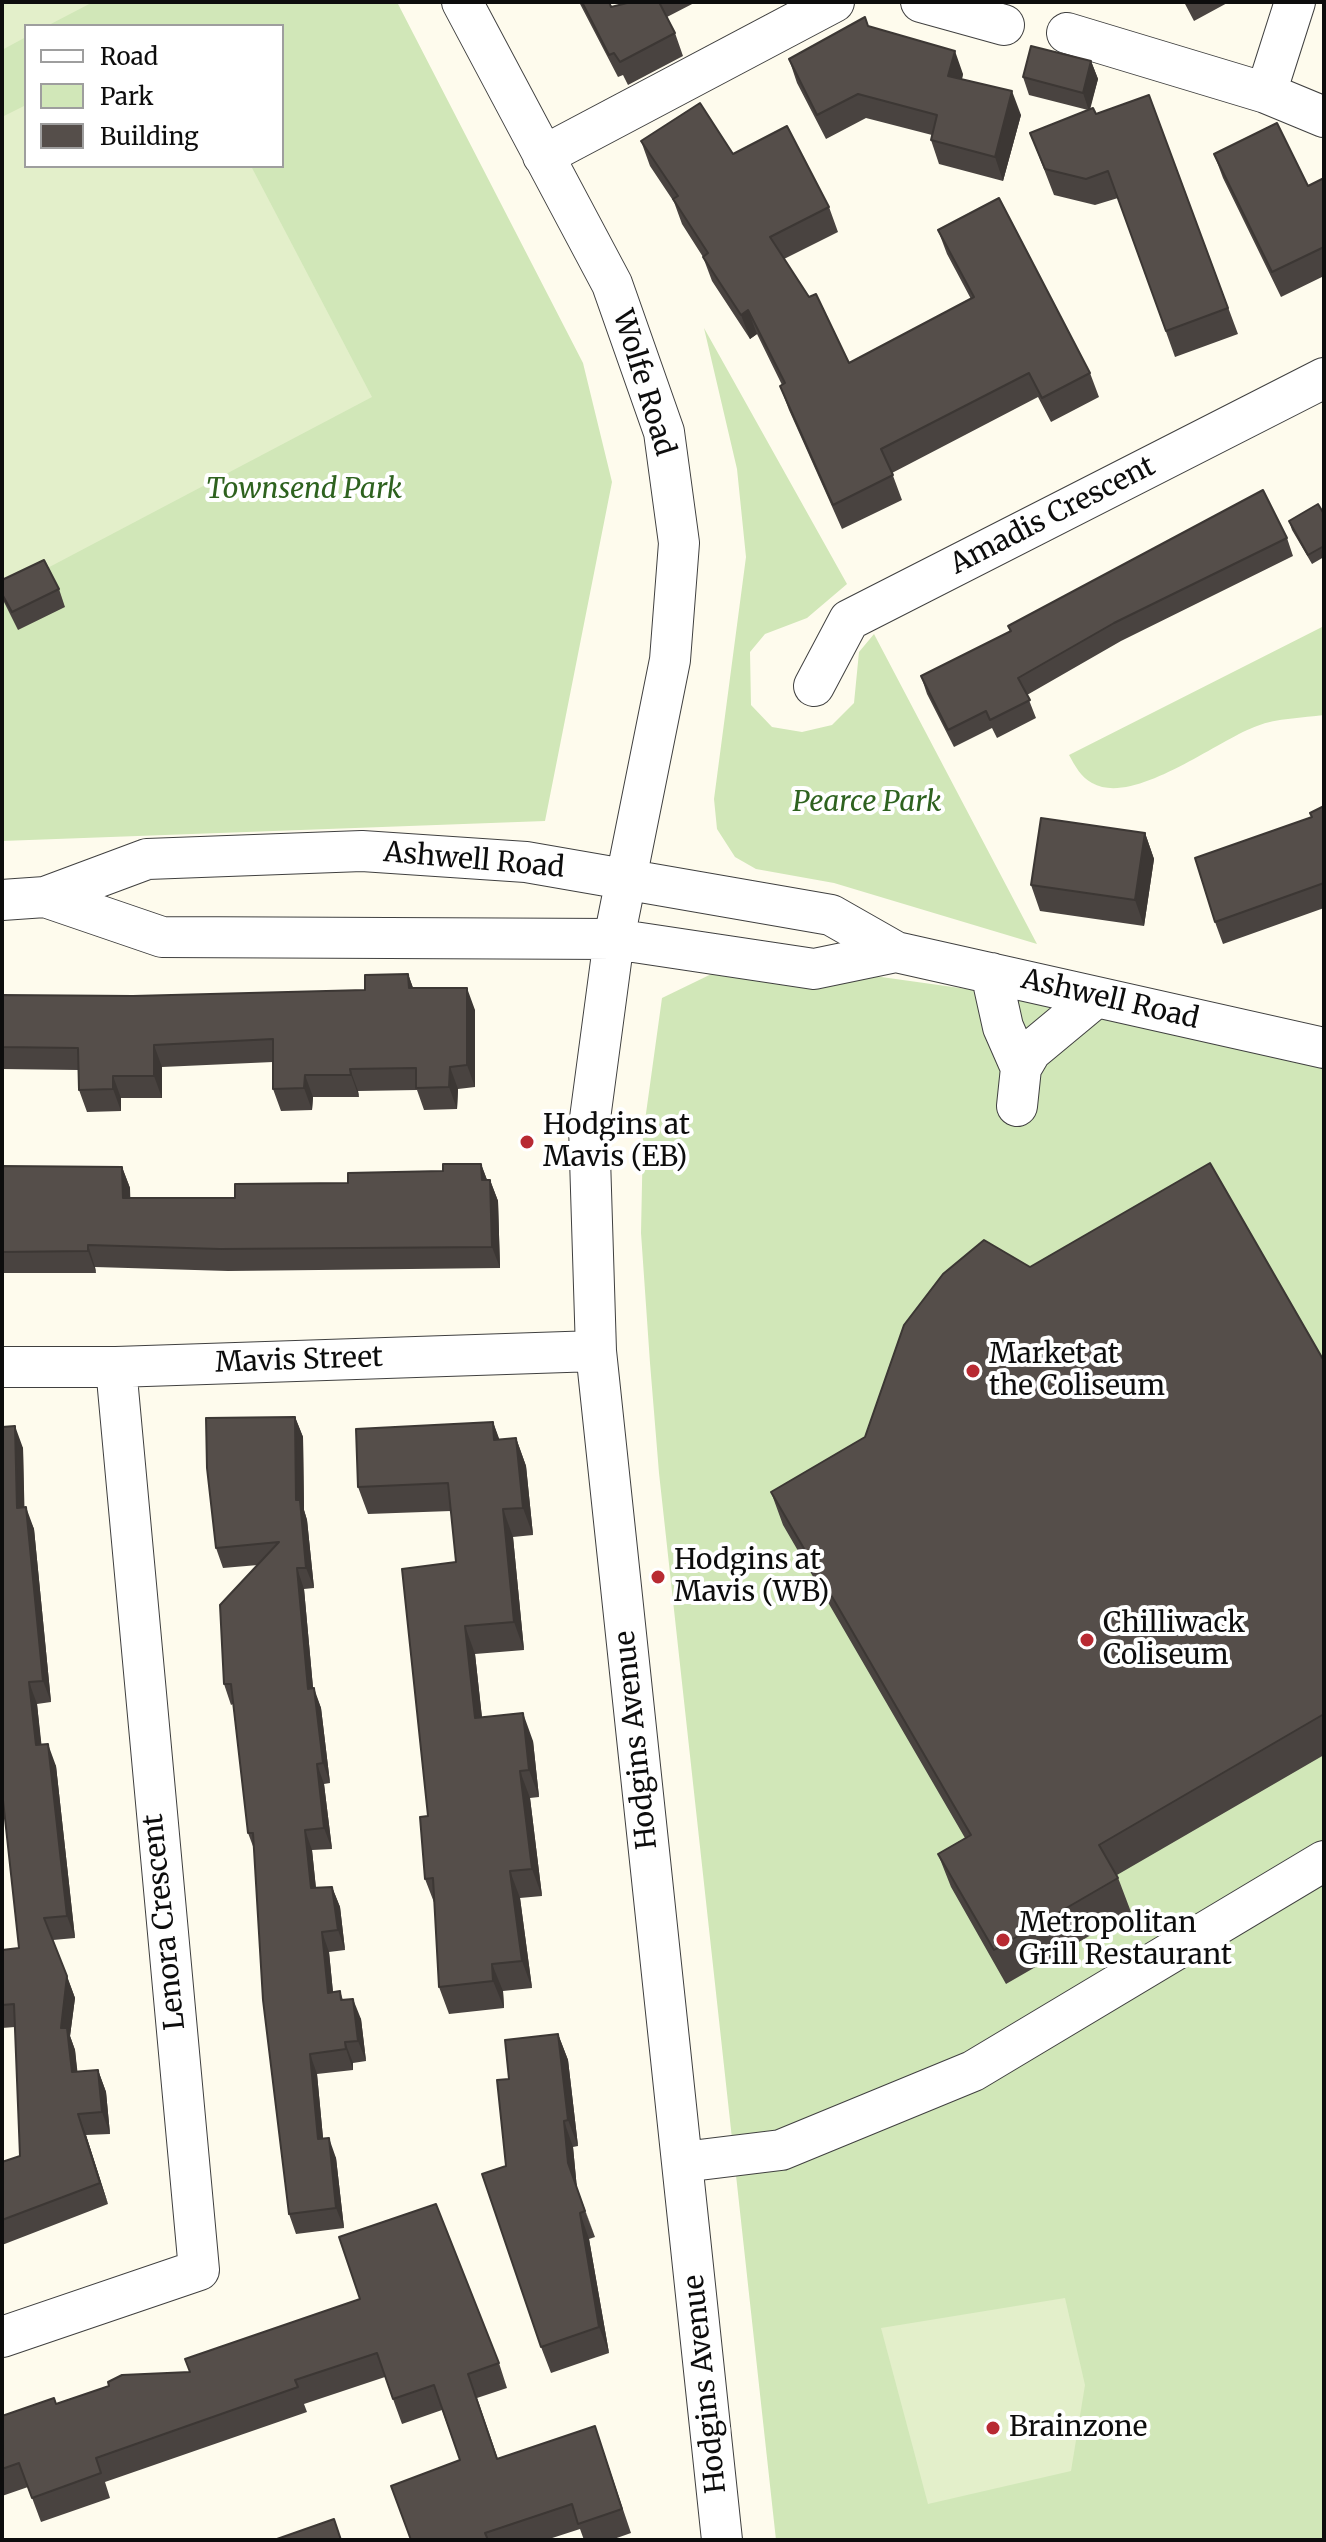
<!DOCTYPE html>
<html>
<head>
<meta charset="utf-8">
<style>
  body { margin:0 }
  #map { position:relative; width:1326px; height:2542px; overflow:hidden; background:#fefbed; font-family:Merriweather,serif }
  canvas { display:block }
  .frame { position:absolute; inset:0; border:4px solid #0d0d0d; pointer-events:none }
  .legend { position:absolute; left:24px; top:24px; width:260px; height:144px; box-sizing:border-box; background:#fff; border:2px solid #9e9e9e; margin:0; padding:10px 14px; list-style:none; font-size:24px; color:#0d0d0d }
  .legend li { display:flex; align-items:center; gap:16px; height:40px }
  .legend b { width:40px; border:2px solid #9e9e9e }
</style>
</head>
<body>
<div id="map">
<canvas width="1326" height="2542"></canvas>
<div class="frame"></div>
<ul class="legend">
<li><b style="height:10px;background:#fff"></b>Road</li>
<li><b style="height:22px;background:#d1e7b8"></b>Park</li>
<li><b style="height:22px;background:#554e4a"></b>Building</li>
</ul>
</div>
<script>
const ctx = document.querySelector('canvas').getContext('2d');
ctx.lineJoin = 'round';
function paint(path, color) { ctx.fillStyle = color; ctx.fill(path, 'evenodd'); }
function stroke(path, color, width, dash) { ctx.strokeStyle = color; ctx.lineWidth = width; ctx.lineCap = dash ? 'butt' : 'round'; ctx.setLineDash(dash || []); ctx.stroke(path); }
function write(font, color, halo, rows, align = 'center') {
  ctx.font = font + ' Merriweather,serif'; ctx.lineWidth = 8; ctx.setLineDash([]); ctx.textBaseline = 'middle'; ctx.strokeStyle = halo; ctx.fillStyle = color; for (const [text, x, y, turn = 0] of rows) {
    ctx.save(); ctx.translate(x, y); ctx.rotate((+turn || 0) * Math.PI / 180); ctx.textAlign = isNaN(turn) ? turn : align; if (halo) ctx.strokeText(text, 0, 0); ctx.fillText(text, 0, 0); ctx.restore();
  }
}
paint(new Path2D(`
  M2 2H397L583 363 612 482 545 821 2 841ZM26 26H282V166H26Z
  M704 328 847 584 807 618 765 634 750 652 751 705 772 727 802 732 832 725 854 703 859 652 874 634 1037 944 834 883 756 869 735 857 717 829 714 799 746 557 737 469Z
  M1324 626V715C1303 718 1277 718 1257 726 1217 740 1134 807 1092 783 1081 777 1075 766 1069 755Z
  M728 966 867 975 1096 1007 1324 1056V2540H776L659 1473 650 1363 641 1233 643 1135 662 998Z`), '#d1e7b8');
paint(new Path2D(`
  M2 2H93L47 26H26V37L2 50Z
  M26 105V166H251L372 397 2 592V117Z
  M1065 2298 1085 2385 1071 2471 928 2504 881 2328Z`), '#e3efca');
const minor = new Path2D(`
  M462 2 612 284 664 432 679 543 670 660 614 939 589 1126 596 1351 722 2540
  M921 2 1004 25
  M1067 33 1266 93 1324 117
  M1266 93 1295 2
  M543 156 834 2
  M814 686 849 620 1324 378
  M45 897 162 937 614 939 814 969 896 952
  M2 900 45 897 147 859 362 851 526 862 831 915 896 952 1324 1048
  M991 973 1003 1027 1021 1068
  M1017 1106 1021 1068 1031 1051 1096 997
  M2 1367H116L596 1351
  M683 2162 781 2150 973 2071 1324 1861
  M2 2337 199 2270 116 1367`);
stroke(minor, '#404040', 42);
stroke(minor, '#fff', 40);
paint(new Path2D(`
  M579 2H610L612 7 631 2H696L667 17 675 33 683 56 628 85 623 75 618 77Z
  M1184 2H1229L1194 21Z
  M868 26 963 74 962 79 1021 115 1003 181 939 164 931 140 932 135 866 118 826 139 797 83 789 59Z
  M1091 61 1098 79 1090 110 1096 114 1149 95 1238 334 1175 357 1118 198 1095 205 1054 195 1030 133 1088 110 1029 95 1023 77Z
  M641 141 733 154 829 207 838 232 784 259 849 363 971 299 947 254 938 230 1090 373 1099 397 1051 422 1038 397 892 473 902 500 842 529 789 410 780 386 782 385 757 334 750 339 712 281 703 257 682 224 674 202 650 166Z
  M1214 154 1308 186 1324 178V276L1281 297 1223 178Z
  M1324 514V557L1312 564 1292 530 1289 521Z
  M1287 538 1293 556 1121 641 1027 695 1036 718 997 738 992 728 954 747 927 694 921 676 1010 632 1008 626Z
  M2 580 59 589 65 607 18 630 2 598Z
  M1324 806V908L1223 944 1215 922 1312 817Z
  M1145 833 1154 859 1144 926 1040 911 1031 885Z
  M408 974 413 988 475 1010V1087L458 1089 457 1109 424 1110 417 1090 358 1091 359 1097H313L312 1110 281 1111 273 1089V1062L162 1067V1098H121V1111L87 1112 79 1090V1070L2 1069V995L133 996 365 990Z
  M481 1164 487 1180H490L498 1201 500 1268 228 1271 95 1267 96 1273H2V1166L122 1167 130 1188V1198H235L443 1171Z
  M1030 1267 1324 1361V1755L1117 1875 1131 1912 1006 1984 951 1887 938 1854 965 1838 783 1525 771 1492 865 1437Z
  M295 1417 303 1437 304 1510 307 1520 314 1588 304 1589 313 1688 321 1708 330 1783 324 1784 332 1849 312 1850 316 1888 332 1887 340 1907 345 1950 329 1952 333 1992 340 1991 343 2000 361 2019 366 2061 353 2063V2070L317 2074 323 2138 336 2158 344 2228 296 2234 289 2214 254 1849 248 1833 233 1704 231 1705 224 1684 258 1565 223 1568 216 1548Z
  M493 1422 499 1440 516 1438 526 1466 533 1535 513 1537 524 1650 475 1654 482 1717 533 1741 539 1797 530 1798 542 1896 520 1898 532 1988 503 1991 504 2008 449 2014 439 1987 435 1905 425 1879 428 1816 456 1562 451 1511 368 1514 358 1487Z
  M2 1427 23 1448 24 1507 34 1529 51 1702 37 1704 41 1745 56 1766 75 1938 53 1940 75 1998 70 2036 75 2050 77 2072 98 2070 106 2092 110 2134 86 2135 108 2204 2 2245V2162L20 2156 15 2027 2 2028V1950L19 1948 5 1813H2Z
  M558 2034 568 2060 578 2146 573 2147 577 2189 595 2237 589 2239 609 2353 551 2373 541 2347 506 2166 509 2079Z
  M360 2299 499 2363 507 2388 477 2398 498 2459 595 2426 631 2533 611 2540H584L580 2529 546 2540H410L460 2460 442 2410 402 2424 385 2377 304 2404 307 2412 105 2482 110 2498 41 2522 28 2487 2 2496V2416L190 2372Z`), '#494340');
paint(new Path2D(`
  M955 51 963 74 957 100 948 76Z
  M1091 61 1098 79 1089 111 1083 93Z
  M1012 91 1021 115 1003 181 995 157Z
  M748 310 757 334 750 339 741 315Z
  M1145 833 1154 859 1144 926 1135 900Z
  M408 974 416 996 409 988Z
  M467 988 475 1010V1087L467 1065Z
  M154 1045 162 1067V1098L154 1076Z
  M450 1067 458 1089 457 1109 449 1087Z
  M350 1069 358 1091 359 1097 351 1075Z
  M305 1075 313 1097 312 1110 304 1088Z
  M113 1076 121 1098V1111L113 1089Z
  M481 1164 489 1185 482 1180Z
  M122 1167 130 1188 131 1219 123 1198Z
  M490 1180 498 1201 500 1268 492 1247Z
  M88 1245 95 1267 96 1273 88 1251Z
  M295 1417 303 1437 304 1510 307 1520 314 1588 306 1568 296 1500Z
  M493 1422 503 1449 494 1440Z
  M15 1426 23 1448 25 1530 17 1508Z
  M516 1438 526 1466 533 1535 523 1508Z
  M26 1507 34 1529 51 1702 43 1681Z
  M503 1509 513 1537 524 1650 514 1622Z
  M297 1568 304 1589 315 1709 308 1689Z
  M465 1626 475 1654 485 1746 475 1718Z
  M29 1682 37 1704 44 1767 36 1745Z
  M314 1688 321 1708 330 1783 323 1763Z
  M523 1713 533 1741 539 1797 529 1770Z
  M48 1744 56 1766 75 1938 67 1916Z
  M317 1764 324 1784 332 1849 324 1828Z
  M520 1771 530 1798 542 1896 532 1869Z
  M305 1830 312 1850 318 1909 311 1888Z
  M510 1871 520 1898 532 1988 522 1961Z
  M332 1887 340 1907 345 1950 338 1930Z
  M322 1932 329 1952 335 2013 328 1993Z
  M492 1964 503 1991 504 2008 493 1981Z
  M67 1976 75 1998 70 2036 75 2050 80 2094 72 2072 61 2028Z
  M353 1999 361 2019 366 2061 358 2041Z
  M558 2034 568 2060 578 2146 568 2120Z
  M345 2042 353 2063V2070L346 2049Z
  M310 2054 317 2074 325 2159 318 2139Z
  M98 2070 106 2092 110 2134 102 2112Z
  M78 2114 86 2135 108 2204 100 2183Z
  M564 2121 573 2147 577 2189 595 2237 568 2163Z
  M329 2138 336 2158 344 2228 336 2208Z
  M580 2213 589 2239 609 2353 599 2327Z`), '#3c3734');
const building = new Path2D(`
  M582 2H609L611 7 631 2H659L675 33 620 62 614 53 609 55Z
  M865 17 868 26 955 51 948 76 1012 91 995 157 931 140 937 115 858 94 817 115 789 59Z
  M1031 46 1091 61 1083 93 1023 77Z
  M1149 95 1228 308 1166 331 1108 171 1086 179 1045 169 1030 133 1093 108 1096 114Z
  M700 103 733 154 787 126 829 207 770 237 809 297 816 294 849 363 974 297 938 230 999 198 1090 373 1042 398 1029 373 881 449 893 475 833 505 780 386 785 383 748 310 741 315 703 257 708 253 673 199 678 196 641 141Z
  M1277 123 1308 186 1324 178V247L1272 272 1214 154Z
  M1263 490 1287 538 1114 623 1018 678 1030 700 990 720 986 711 948 730 921 676 1011 631 1008 626Z
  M1318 504 1324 514V546L1308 555 1289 521Z
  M44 560 59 589 12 612 2 594V580Z
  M1324 806V883L1215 922 1195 858 1312 817 1310 813Z
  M1041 818 1145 833 1135 900 1031 885Z
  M408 974 409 988H467V1065L450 1067 449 1087 416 1088V1068L350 1069 351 1075H305L304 1088 273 1089V1039L154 1045V1076H113V1089L79 1090 78 1048 2 1047V995L133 996 365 990V975Z
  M1210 1163 1324 1361V1714L1099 1845 1118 1878 994 1950 938 1854 971 1835 771 1492 865 1437 904 1325 943 1274 984 1240 1030 1267Z
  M443 1164H481L482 1180H490L492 1247 220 1249 88 1245V1251L2 1252V1166L122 1167 123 1198H235V1184L348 1183V1173L443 1171Z
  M295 1417 296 1500H300L306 1568H297L308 1689 314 1688 323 1763 317 1764 324 1828 305 1830 311 1888 332 1887 338 1930 322 1932 328 1993 340 1991 341 2000 353 1999 358 2041 345 2042 346 2049 310 2054 318 2139 329 2138 336 2208 289 2214 263 2000 253 1833H248L231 1684H224L220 1605 279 1542 216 1548 207 1468 206 1418Z
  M493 1422 494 1440 516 1438 523 1508 503 1509 514 1622 465 1626 475 1718 523 1713 529 1770 520 1771 532 1869 510 1871 522 1961 492 1964 493 1981 439 1987 433 1878 425 1879 420 1817 428 1816 402 1569 456 1562 448 1483 358 1487 356 1429Z
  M15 1426 17 1508 26 1507 43 1681 29 1682 36 1745 48 1744 67 1916 44 1918 67 1976 61 2028H67L72 2072 98 2070 102 2112 78 2114 100 2183 2 2220V2162L20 2156 14 2004 2 2005V1950L19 1948 2 1791V1427Z
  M558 2034 568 2120 564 2121 568 2163 585 2211 580 2213 599 2327 541 2347 482 2174 506 2166 497 2080 509 2079 505 2040Z
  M436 2204 499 2363 468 2374 497 2459 595 2426 622 2509 578 2524 572 2504 485 2533 488 2540H411L391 2486 460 2460 434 2385 393 2399 377 2353 295 2380 298 2387 96 2458 101 2473 32 2498 19 2463 2 2469V2416L54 2398 56 2404 109 2386 108 2382 122 2375 190 2372 185 2359 360 2299 339 2237Z
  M334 2519 341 2540H278L277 2539Z`);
paint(building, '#554e4a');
stroke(building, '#3c3734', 2);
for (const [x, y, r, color] of [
  [527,1142,8,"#b82a32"],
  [973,1371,8,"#b82a32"],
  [658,1577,8,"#b82a32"],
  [1087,1640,8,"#b82a32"],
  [1003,1940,8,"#b82a32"],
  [993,2428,8,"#b82a32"]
]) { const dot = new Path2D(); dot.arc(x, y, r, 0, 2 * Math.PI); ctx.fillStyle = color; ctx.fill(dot); stroke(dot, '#fff', 3); }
write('28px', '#0d0d0d', '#fff', [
  ["Wolfe Road",643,383,73],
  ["Amadis Crescent",1053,516,-27],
  ["Ashwell Road",474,861,5],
  ["Ashwell Road",1110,1000,13],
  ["Mavis Street",299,1361,-2],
  ["Hodgins Avenue",637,1740,-96],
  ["Lenora Crescent",165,1922,-96],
  ["Hodgins Avenue",706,2384,-96]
]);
write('italic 28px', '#2e621f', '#fff', [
  ["Townsend Park",304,490],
  ["Pearce Park",867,803]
]);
write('28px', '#0d0d0d', '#fff', [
  ["Hodgins at",543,1126],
  ["Mavis (EB)",543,1158],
  ["Market at",989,1355],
  ["the Coliseum",989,1387],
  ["Hodgins at",674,1561],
  ["Mavis (WB)",674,1593],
  ["Chilliwack",1103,1624],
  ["Coliseum",1103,1656],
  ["Metropolitan",1019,1924],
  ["Grill Restaurant",1019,1956],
  ["Brainzone",1009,2428]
], 'left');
</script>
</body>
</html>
